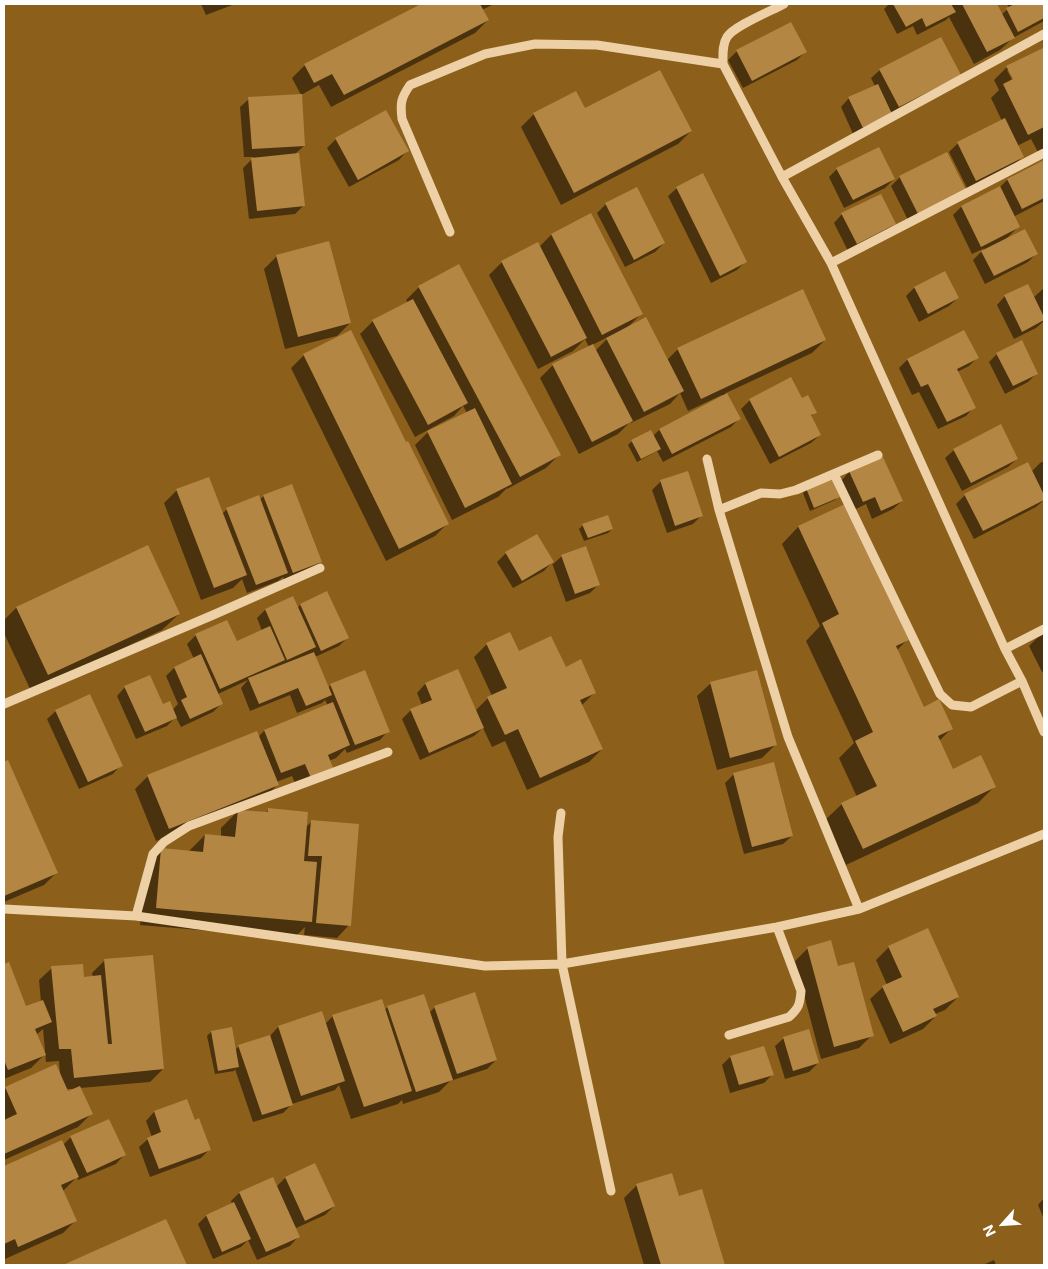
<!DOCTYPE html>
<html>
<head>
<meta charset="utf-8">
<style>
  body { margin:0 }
  #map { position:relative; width:1048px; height:1269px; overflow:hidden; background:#8c5f1b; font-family:Inter,sans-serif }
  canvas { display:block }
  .frame { position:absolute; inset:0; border:5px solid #fff; pointer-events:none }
  .north { position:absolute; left:978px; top:1199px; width:50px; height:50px; -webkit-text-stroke:4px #8c5f1b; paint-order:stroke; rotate:244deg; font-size:14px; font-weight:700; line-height:20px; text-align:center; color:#fff }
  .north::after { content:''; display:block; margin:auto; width:18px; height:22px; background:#fff; clip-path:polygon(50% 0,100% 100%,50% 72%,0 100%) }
</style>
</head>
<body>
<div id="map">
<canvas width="1048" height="1269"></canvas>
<div class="frame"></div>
<div class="north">N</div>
</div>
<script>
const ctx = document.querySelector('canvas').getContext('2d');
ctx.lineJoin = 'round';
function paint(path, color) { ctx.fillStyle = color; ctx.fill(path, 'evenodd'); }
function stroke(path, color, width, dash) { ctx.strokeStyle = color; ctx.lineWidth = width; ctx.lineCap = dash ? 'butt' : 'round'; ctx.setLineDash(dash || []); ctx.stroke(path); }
paint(new Path2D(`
  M201 4H235L206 15Z
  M424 4H494L482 10 488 20 475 33 331 107 319 85 301 95 292 78 305 65Z
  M889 4H996L1001 15 1009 8 1007 4H1044V21L1013 38 1000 50 974 64 949 17 946 20 917 35 913 26 897 34 884 9Z
  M791 23 805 52 797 60 743 88 728 60 737 51Z
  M1042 49 1044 54V154L1040 156 1031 139 1017 146 1023 156 1014 165 967 188 949 152 958 143 1002 121 991 98 999 90 994 80 1007 67ZM1007 70H1010L1017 84 1015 86Z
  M880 70 959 75 854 136 841 107 849 98 875 86 871 78Z
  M249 99 304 146 295 154 304 205 295 214 249 219 243 168 254 157H244L240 107Z
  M584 110 691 131 678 144 561 205 521 127 534 114Z
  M386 112 407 151 399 160 349 187 327 148 336 139Z
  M946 154 957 201 910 224 891 186 900 177Z
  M1044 161V201L1013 217 1018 227 1006 239 1036 254 1028 262 985 284 973 260 985 248 972 254 953 215 961 207 999 188 1007 180Z
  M837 169 894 179 885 188 844 208 829 177Z
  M677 188 745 262 737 270 711 283 668 196Z
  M606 204 664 243 655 252 625 267 597 213Z
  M842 214 894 224 886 232 848 251 834 223Z
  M591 215 642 313 627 328 667 360 678 349 825 340 812 353 726 393 739 419 731 427 663 462 657 451 637 462 628 445 632 441 653 436 659 430 723 397 722 395 688 411 680 393 670 404 631 423 630 422 618 434 579 454 540 378 553 365 589 347 585 339 573 351 538 369 489 275 502 262 539 247 551 235ZM608 337H609L595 351 592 345Z
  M277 256 350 323 337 336 285 349 264 269Z
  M419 287 559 455 546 468 507 489V488L498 497 452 520 415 445 428 432 467 413 463 406 454 416 415 437 360 334 373 321 408 303 406 300Z
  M914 288 958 298 949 306 919 322 906 296Z
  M1044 288V321L1036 328 1014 339 997 305 1005 296 1033 298Z
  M350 332 405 444 448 523 435 536 386 561 291 368 304 355Z
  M997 354 1037 373 1028 382 1005 394 989 362Z
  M977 358 969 366 957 372 974 407 966 416 938 429 919 392 912 395 899 368 907 360Z
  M750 400H802L815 412 810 417 820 435 811 443 770 464 741 409Z
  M954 450 1017 459 1008 467 962 491 945 458Z
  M881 457 902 501 893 509 872 519 866 504 854 510 841 481 849 472Z
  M1044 461V500L1036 507 974 539 956 504 965 495 1031 472 1040 463Z
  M661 481 701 516 693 524 667 533 652 490Z
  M806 489 839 496 835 500 810 511 803 493Z
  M177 490 222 514 227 509 259 500 264 496 321 562 312 571 285 581 283 577 278 581 247 593 242 579 233 588 201 600 164 503Z
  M844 506 907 640 897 650 923 708 951 729 939 741 952 770 994 787 978 803 846 865 825 820 842 804 857 797 839 758 854 743 806 641 820 626 782 544 798 527Z
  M583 525 612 529 608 533 584 541 579 529Z
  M506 553 552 562 544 571 513 588 497 562Z
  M562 556 598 585 590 593 566 602 552 563 553 564Z
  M327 593 347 638 339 646 315 657 328 688 331 685 388 731 380 740 347 753 345 749 336 758 329 761 319 782 298 790 292 776 276 782 277 785 265 798 156 841 135 789 148 776 258 737 264 731 328 706 325 700 322 703 297 713 290 695 250 711 241 688 248 680 218 694 222 703 213 712 181 727 176 717 167 726 136 739 117 696 125 687 172 710 178 704 166 676 174 668 194 659 187 644 196 635 236 643 262 631 257 618 265 610 292 598 297 609 300 605Z
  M16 608 179 614 162 630 31 691 4 633V620Z
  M1044 634V671L1042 672 1029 646 1038 637Z
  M487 644 518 653 565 668 594 693 581 706 602 749 589 762 527 790 505 741 492 747 483 728 474 736 420 760 402 719 411 710 422 705 417 693 425 684 457 670 475 711 488 698 492 696 474 657Z
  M756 672 775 745 762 758 717 770 697 696 710 684Z
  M56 711 121 765 113 774 79 789 47 719Z
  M8 761 57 872 44 885 4 902V763Z
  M734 774 792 836 783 844 744 854 725 783Z
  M269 810 305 828 312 821 349 925 337 938 304 935 305 927 294 938 140 925 145 866 162 850 188 852 205 835 221 837V828L238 811 265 813Z
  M889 947 958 997 945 1010 935 1014 936 1016 923 1029 890 1044 870 999 883 987 887 985 876 960Z
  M808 948 837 967 872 1035 859 1048 821 1059 795 961Z
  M105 960 163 1069 150 1082 80 1088 91 1114 78 1127 4 1160V1090L6 1088 60 1074 59 1061 46 1062 43 1029 36 1035 44 1055 31 1068 4 1079V965L8 964 25 1008 41 1002 39 980 52 968 83 978 93 977 92 973ZM66 1089H75L68 1092Z
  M388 1007 429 1013 435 1007 496 1060 487 1069 450 1081 439 1092 403 1104 402 1100 398 1104 351 1119 339 1085 335 1090 292 1104 283 1113 253 1122 235 1069 234 1071 215 1074 207 1036 211 1032 235 1050 239 1046 270 1036 278 1027 321 1013 325 1024 333 1016 384 1010Z
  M784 1038 818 1063 809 1072 785 1079 775 1046Z
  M730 1057 772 1075 764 1083 730 1093 722 1065Z
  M186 1100 194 1122 209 1150 201 1158 150 1177 139 1147 148 1139 152 1137 146 1121 154 1112Z
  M71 1137 124 1155 116 1164 78 1180 77 1177 63 1191 76 1220 63 1233 5 1259 4 1256V1167L61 1142 63 1145Z
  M315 1164 334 1206 325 1215 294 1229 298 1237 290 1246 257 1260 248 1240 241 1247 213 1259 198 1224 206 1216 232 1204 231 1201 239 1193 276 1187 285 1178Z
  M637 1185 678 1198 701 1191 724 1265H644L624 1198Z
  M1044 1198V1219L1038 1205Z
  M166 1220 185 1265H66Z
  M994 1260 996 1265H983Z`), '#0007');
paint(new Path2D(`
  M421 4H480L489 20 344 95 332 74 314 83 304 64Z
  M893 4H951L956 12 926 27 922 18 906 27Z
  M962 4H997L1015 38 987 52Z
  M1015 4H1044V18L1018 32 1006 8Z
  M791 22 807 52 752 81 736 50Z
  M941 37 961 75 899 107 879 69Z
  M1043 48 1044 51V127L1028 135 1003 84 1013 79 1006 66Z
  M660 70 692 131 574 193 533 113 576 91 585 108Z
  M878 84 892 114 863 128 848 97Z
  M302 94 305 146 252 149 248 97Z
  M386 110 409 151 358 180 335 138Z
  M1005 118 1024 157 976 181 957 142Z
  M879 147 895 179 853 200 836 168Z
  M947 152 967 192 919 216 899 176Z
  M299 153 305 206 257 211 251 158Z
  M1044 160V198L1022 209 1007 179Z
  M703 173 747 262 720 276 676 187Z
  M1000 186 1020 227 981 247 961 206Z
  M637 187 665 243 634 260 605 203Z
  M881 194 896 224 857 244 841 213Z
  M591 213 643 314 602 335 551 234Z
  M1025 229 1038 254 994 276 981 251Z
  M329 241 351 323 298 337 276 255Z
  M538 242 587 338 551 357 501 261Z
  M459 264 561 455 520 477 418 286Z
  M945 271 959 298 928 314 914 287Z
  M1028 284 1044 317V320L1022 332 1004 295Z
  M803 289 826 340 701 399 677 348Z
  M413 299 468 403 428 425 372 320Z
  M646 317 684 391 644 412 606 338Z
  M351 330 406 442 408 441 449 524 399 549 303 354Z
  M964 330 979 358 957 369 976 408 947 422 928 384 921 387 907 359Z
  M1022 340 1038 374 1013 386 996 353Z
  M593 344 633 421 592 442 552 364Z
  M791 377 802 398 808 395 817 413 811 415 821 435 779 457 749 399Z
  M727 393 741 419 672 454 659 429Z
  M475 408 512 484 465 508 427 431Z
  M1001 424 1018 459 971 483 953 449Z
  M651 430 661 449 641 459 631 440Z
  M882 455 903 501 881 511 875 497 863 502 849 471Z
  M1028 462 1044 495V500L983 531 964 494Z
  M688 471 703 516 675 526 660 480Z
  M209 477 247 575 214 588 176 489Z
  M831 477 840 497 814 508 806 488Z
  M292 484 322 562 293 573 263 495Z
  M259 495 288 573 256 585 226 508Z
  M845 504 909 640 896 646 924 707 939 699 953 729 938 736 953 769 981 755 996 787 863 849 841 803 877 786 855 741 873 732 822 623 839 614 798 526Z
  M608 515 613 529 588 538 582 524Z
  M537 534 554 562 522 581 505 552Z
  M148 545 180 614 48 675 16 607Z
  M586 546 600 585 575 594 561 555Z
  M327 591 349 638 321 651 300 604Z
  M293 596 316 647 287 660 265 609Z
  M227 620 237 641 270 626 285 660 220 689 195 634Z
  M510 632 519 651 551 636 566 667 581 659 596 693 580 700 603 749 540 778 518 729 505 735 487 697 507 688 486 643Z
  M314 652 332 695 306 706 298 688 259 704 248 678Z
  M201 654 223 704 190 719 181 700 187 697 174 667Z
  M458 669 484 728 429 753 410 709 432 700 425 683Z
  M365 670 390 732 355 745 330 684Z
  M757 670 777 745 730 758 710 682Z
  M150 675 163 704 170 701 177 718 145 732 124 686Z
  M90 694 123 766 88 782 55 710Z
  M333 702 350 745 328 755 334 770 311 778 305 764 281 773 264 730Z
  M257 731 279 785 169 829 147 775Z
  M8 760 58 873 4 896V762Z
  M774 762 793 836 752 847 733 773Z
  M268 808 308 812 304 861 317 862 312 922 156 908 161 848 203 852 205 834 235 837 238 810 268 812Z
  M311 820 359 824 351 926 316 923 322 856H308Z
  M928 928 959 997 933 1009 937 1016 903 1032 882 986 902 977 888 946Z
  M831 940 838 966 854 962 874 1036 834 1047 807 947Z
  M153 955 164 1069 74 1078 71 1049H59L51 966 83 964 84 977 101 975 108 1044H112L104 959Z
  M9 962 26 1006 43 1000 52 1022 35 1029 46 1055 8 1070 4 1060V964Z
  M475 992 497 1060 457 1074 434 1006Z
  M424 994 453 1080 416 1092 387 1006Z
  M382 999 412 1091 364 1107 332 1015Z
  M322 1011 345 1081 301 1096 278 1026Z
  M232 1027 239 1067 218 1071 211 1031Z
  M809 1029 819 1063 793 1071 783 1037Z
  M270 1035 293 1105 262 1115 238 1045Z
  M764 1046 774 1075 739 1085 730 1056Z
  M56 1064 68 1091 80 1086 93 1114 4 1154V1120L17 1114 5 1087Z
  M187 1099 195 1120 199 1118 211 1150 159 1169 147 1138 161 1132 154 1111Z
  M109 1119 126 1155 87 1173 70 1136Z
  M62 1140 79 1177 61 1185 77 1221 18 1247 15 1239 4 1244V1166Z
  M315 1163 335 1206 305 1221 285 1177Z
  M672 1173 679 1196 702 1189 725 1265H661L636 1184Z
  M273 1177 300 1237 266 1252 239 1192Z
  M234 1202 251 1239 222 1252 206 1215Z
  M166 1219 187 1265H63Z`), '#b48643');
stroke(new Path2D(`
  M784 4C771 11 734 26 727 37 722 45 723 55 723 64L782 177 831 263 1005 649 1022 681 1044 732
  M782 177 1044 34
  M450 232 402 119C400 103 401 98 410 85L485 54 535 44 597 45 723 64
  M831 263 1044 153
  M707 459 719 510 788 737 859 909
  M834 474 940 694 952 705 971 707 1022 681
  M719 510 761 493 780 494 796 490 878 455
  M1005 649 1044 629
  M4 704 213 615 320 568
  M561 813 558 837 562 964 611 1191
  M4 909 136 916 485 966 562 964 777 927 859 909 1044 834
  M136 916 153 854 164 842 189 826 388 752
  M729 1035 789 1017C799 1008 800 1004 801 991L777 927`), '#edd0a6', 9);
</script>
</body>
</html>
